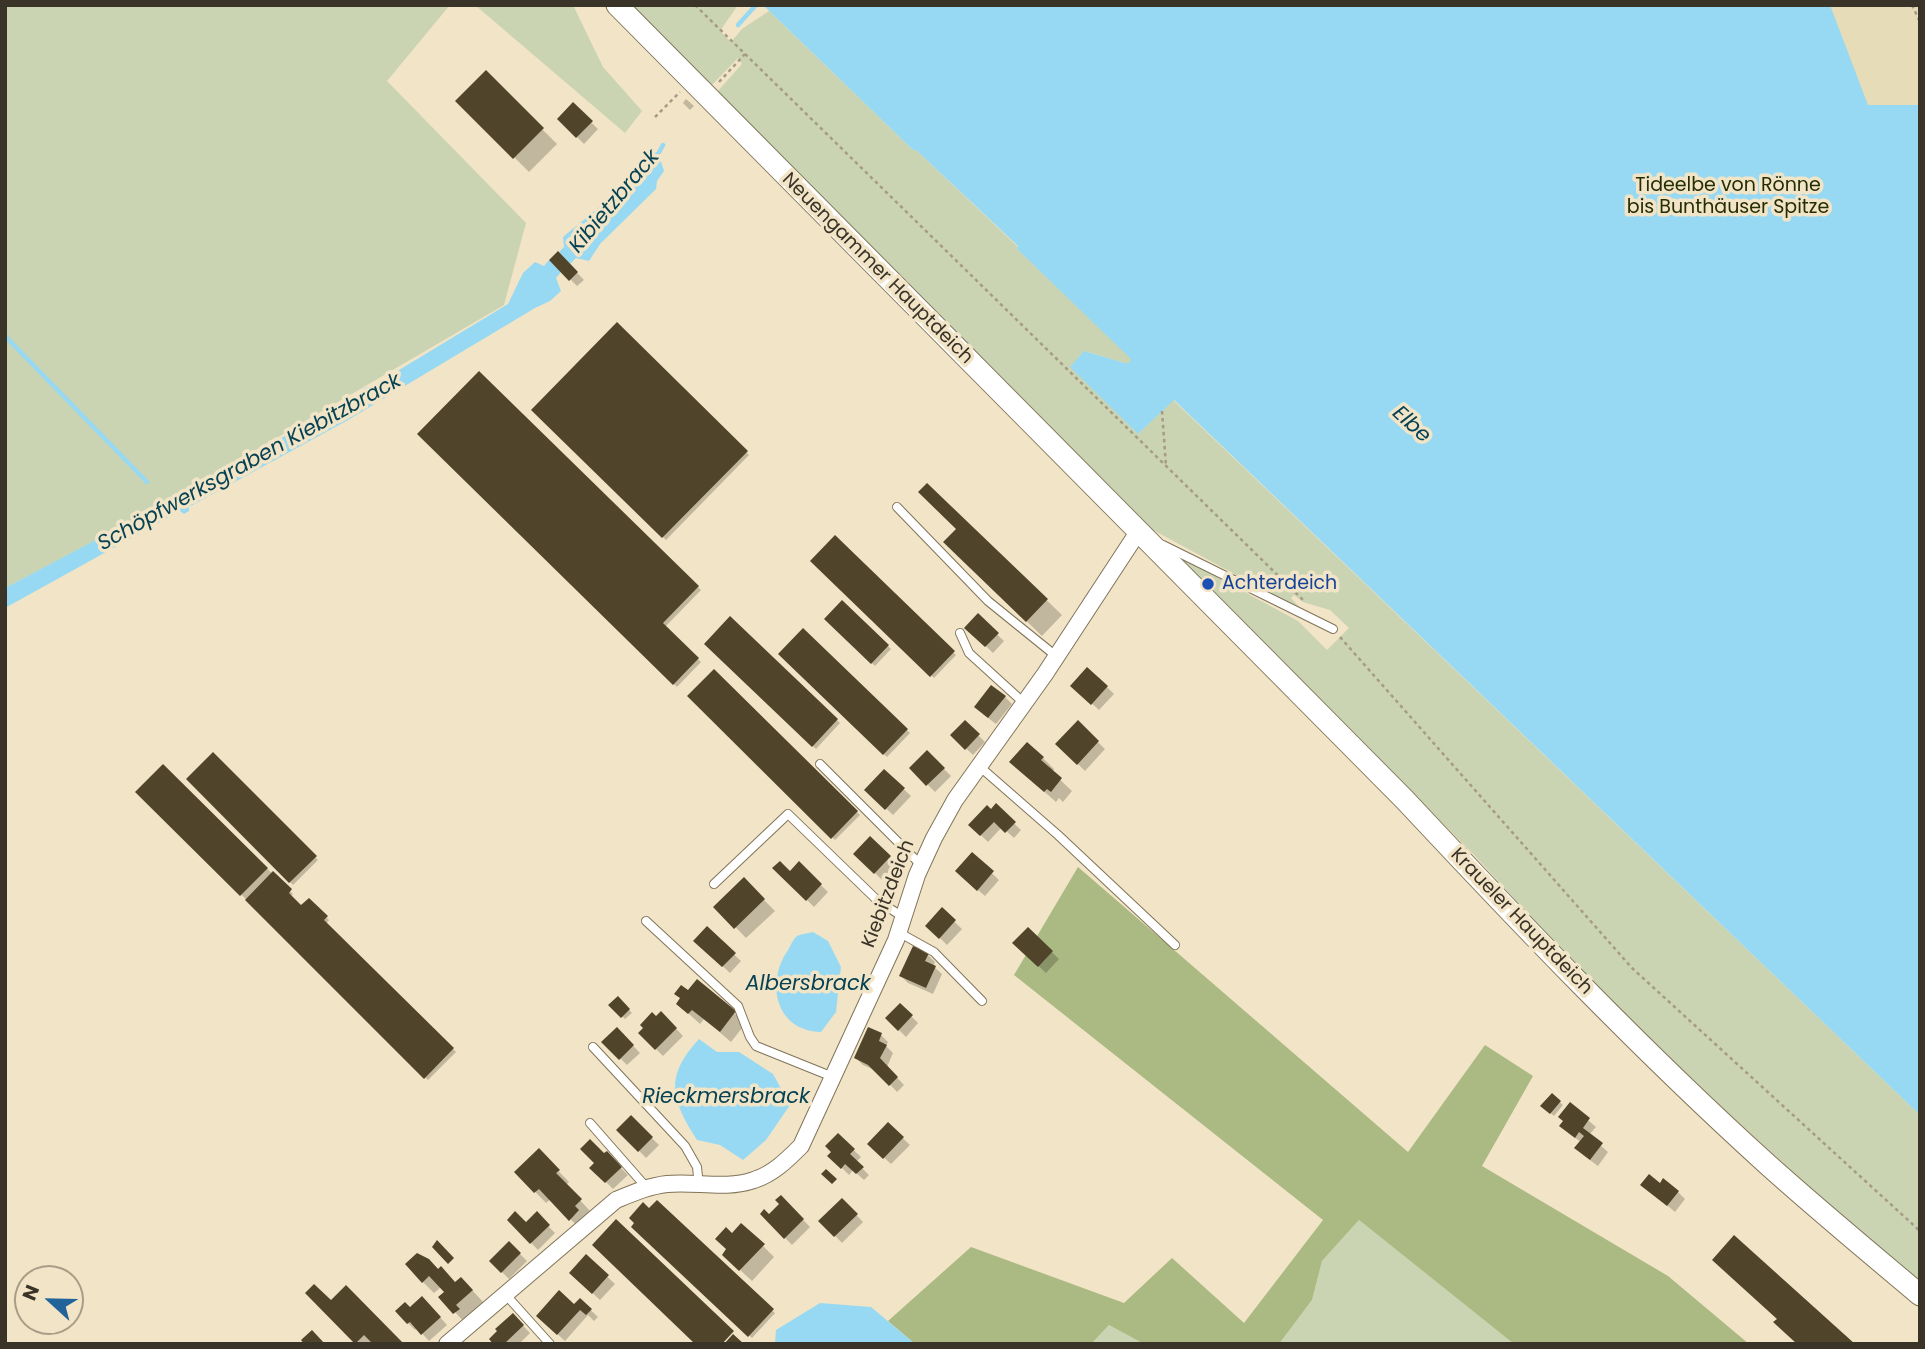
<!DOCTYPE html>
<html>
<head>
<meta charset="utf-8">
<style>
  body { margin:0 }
  #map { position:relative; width:1925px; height:1349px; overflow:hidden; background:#f2e4c6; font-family:Poppins,sans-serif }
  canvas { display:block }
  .frame { position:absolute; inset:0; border:7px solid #393328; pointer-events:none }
  .north { position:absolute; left:14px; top:1265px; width:70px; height:70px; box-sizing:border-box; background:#f2e4c6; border:2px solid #a89d87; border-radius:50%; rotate:292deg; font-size:19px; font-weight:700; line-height:28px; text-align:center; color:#393328 }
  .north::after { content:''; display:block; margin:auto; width:24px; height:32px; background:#22649a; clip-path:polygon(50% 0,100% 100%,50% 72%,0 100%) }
</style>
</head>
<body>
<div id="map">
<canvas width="1925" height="1349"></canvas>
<div class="frame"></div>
<div class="north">N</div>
</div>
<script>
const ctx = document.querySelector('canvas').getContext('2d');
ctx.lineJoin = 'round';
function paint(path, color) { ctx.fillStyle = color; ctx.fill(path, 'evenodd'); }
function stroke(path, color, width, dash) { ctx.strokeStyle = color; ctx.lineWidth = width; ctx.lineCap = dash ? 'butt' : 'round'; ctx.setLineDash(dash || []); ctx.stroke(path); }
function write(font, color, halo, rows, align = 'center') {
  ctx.font = font + ' Poppins,sans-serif'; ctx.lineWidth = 7; ctx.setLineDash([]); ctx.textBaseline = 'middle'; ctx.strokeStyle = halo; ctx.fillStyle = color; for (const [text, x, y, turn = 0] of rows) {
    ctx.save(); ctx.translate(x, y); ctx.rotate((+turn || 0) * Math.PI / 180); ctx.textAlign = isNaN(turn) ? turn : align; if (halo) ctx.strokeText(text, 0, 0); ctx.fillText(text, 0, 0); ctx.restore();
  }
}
paint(new Path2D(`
  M5 5H450L387 81 526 223 504 305 155 509 5 588Z
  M475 5H573L603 67 642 111 625 133Z
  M630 5H738L720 31 731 42 742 29 769 11 913 150H916L1018 247 1017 249 1132 359 1129 363H1125L1084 351 1071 367 1138 434 1173 400 1920 1115V1282L1829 1205 1725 1110 1588 979 1475 856 1178 556 1298 621 1327 650 1349 628 1330 610 1303 602 1294 595 1291 598 1303 611 1153 530 717 92 742 64 738 58 711 86Z
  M1359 1220 1514 1344H1279L1312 1300 1322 1261Z
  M1109 1325 1144 1344H1091Z`), '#cad4b2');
paint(new Path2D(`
  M1078 867 1408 1152 1485 1045 1533 1076 1482 1166 1668 1276 1749 1344H1514L1359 1220 1322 1261 1312 1300 1279 1344H1144L1109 1325 1091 1344H915L888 1321 971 1247 1124 1303 1172 1258 1244 1323 1323 1220 1014 975Z`), '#abb983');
paint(new Path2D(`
  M1682 5H1920V105H1868Z`), '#e6dcb7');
paint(new Path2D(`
  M763 5H1830L1868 105H1920V1115L1174 400 1138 434 1070 367 1084 351 1125 363H1129L1131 359 1017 249 1018 246 916 150H913Z
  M658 152 664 171 657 181 656 189 600 244 589 261 576 258 570 264 559 252 564 247 563 237C591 214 630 184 647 153Z
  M549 260 561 272 556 278 561 291 550 301 535 308 348 420 189 507V511L184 514 180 511 5 608V588L154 509 153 506 163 503 361 394V390L369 386 371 387 508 304 523 273 535 262 544 266Z
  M813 932 828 941 841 967 836 1012 821 1032C776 1031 765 983 788 950 790 947 793 939 797 936 801 934 809 933 813 932Z
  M699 1039 717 1052H739L773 1074 790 1105 766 1140 743 1160 720 1145 697 1140C671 1099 664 1077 699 1039Z
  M820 1303 871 1307 915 1344H775L776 1330Z`), '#97d9f2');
paint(new Path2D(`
  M486 73 557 144 529 172 458 101Z
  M686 99 694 106 690 110 683 103Z
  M573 105 598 129 584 144 559 119Z
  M558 253 584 280 577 286 551 260Z
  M617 325 749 455 666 540 534 410Z
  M479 373 701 590 665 627 701 662 677 687 420 434Z
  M927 485 1062 615 1042 636 960 557 958 529Z
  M836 537 956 655 934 678 813 561Z
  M842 602 891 649 875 666 826 619Z
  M978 616 1004 641 993 653 967 628Z
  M731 618 840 723 816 749 706 644Z
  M803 630 910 733 887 757 780 654Z
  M714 671 860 815 835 840 689 696Z
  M1073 686 1107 687 1114 694 1099 710Z
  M1005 697 1012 704 996 724 983 714Z
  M965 722 985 742 973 755 952 735Z
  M1078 723 1105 749 1085 771 1058 744Z
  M927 752 951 776 935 792 911 768Z
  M213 754 318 860 293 885 188 779Z
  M1043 758 1054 769 1052 772 1072 791 1063 802 1059 798 1056 802 1023 773Z
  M163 766 293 894 290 897 301 908 309 900 329 920 326 924 456 1052 428 1080 138 792Z
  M884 771 911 796 893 815 867 790Z
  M996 806 1021 830 1014 838 1002 827 988 842 970 825Z
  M870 839 897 864 882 880 856 854Z
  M972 854 999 880 985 896 964 878Z
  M799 864 828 892 814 907 775 868 790 873Z
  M744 880 775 911 746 938 716 907Z
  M942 910 962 929 947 945 928 926Z
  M707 929 741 961 730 973 696 941Z
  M1028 929 1059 959 1046 973 1014 943Z
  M928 955 935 962 933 966 942 974 933 994 908 983 901 976Z
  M697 982 746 1023 731 1042 704 1019 700 1024 678 1004Z
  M618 998 632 1013 625 1019 611 1005Z
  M900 1005 918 1023 906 1037 887 1018Z
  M661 1013 683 1036 663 1056 640 1033Z
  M617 1029 640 1053 627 1065 604 1042Z
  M881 1035 888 1042 886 1046 893 1053 887 1067 904 1085 897 1092 877 1071 863 1065 856 1058Z
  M1552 1095 1563 1105 1554 1116 1543 1106Z
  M1570 1105 1596 1127 1589 1135 1608 1152 1598 1166 1583 1155 1581 1142 1568 1133Z
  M631 1118 659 1145 646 1158 619 1130Z
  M888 1124 910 1145 891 1164 869 1144Z
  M838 1135 861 1157 856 1162 869 1175 864 1180 853 1170 849 1175 830 1156Z
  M539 1151 569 1182 566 1185 591 1212 581 1230 551 1199 546 1203 516 1172Z
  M606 1153 628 1175 613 1189 592 1168Z
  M1660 1185 1678 1192 1685 1199 1675 1212 1650 1191Z
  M781 1197 810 1227 792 1245 762 1214 769 1217 782 1204Z
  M842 1200 863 1222 842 1243 821 1221Z
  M657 1202 775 1313 752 1338 634 1227Z
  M536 1214 555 1233 538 1250 509 1220 526 1225Z
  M742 1225 774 1257 752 1281 724 1255 732 1235Z
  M509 1243 527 1261 509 1279 491 1261Z
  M586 1257 615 1284 600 1300 571 1273Z
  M428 1260 456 1284 472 1290 483 1302 466 1317 469 1321 466 1324 441 1297 446 1293 441 1287 434 1293 423 1282Z
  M307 1293 331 1302 402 1344H357Z
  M580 1300 598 1317 594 1321 588 1315 565 1341 545 1323 574 1306Z
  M429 1305 447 1325 429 1341 417 1328 415 1330 408 1323 410 1309Z
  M513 1315 530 1333 519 1344H495L500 1331Z`), '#0003');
stroke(new Path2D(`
  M738 25 756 5
  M657 156 663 145
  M5 336 147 482`), '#97d9f2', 4.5);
paint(new Path2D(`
  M486 70 544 128 513 159 455 101Z
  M573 102 593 121 576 138 557 119Z
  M558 251 578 272 569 281 549 260Z
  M617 322 748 451 662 538 531 410Z
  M479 371 699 586 663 623 699 658 673 685 417 434Z
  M927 483 1048 599 1026 622 943 542 956 529 918 492Z
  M835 535 955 651 930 677 810 561Z
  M842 600 889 645 871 664 824 619Z
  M978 613 999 633 985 647 964 628Z
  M730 616 838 719 812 747 704 644Z
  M803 628 908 729 883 755 778 654Z
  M1087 667 1108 686 1091 705 1070 686Z
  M714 669 858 811 831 839 687 696Z
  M991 685 1006 696 988 718 974 707Z
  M965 720 980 734 965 750 950 735Z
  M1078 720 1099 741 1077 765 1055 744Z
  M1027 742 1044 757 1041 760 1062 778 1051 792 1047 789 1044 792 1009 762Z
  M927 750 945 768 926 786 909 768Z
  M213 752 317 856 289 883 186 779Z
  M163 764 268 868 240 896 135 792Z
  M884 769 905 788 885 810 864 790Z
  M996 803 1016 822 1005 833 994 822 980 836 968 825 987 805 991 809Z
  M870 836 891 856 874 874 853 854Z
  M972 852 994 871 977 891 955 871Z
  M780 861 790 871 799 861 822 884 806 901 772 868Z
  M273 871 292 889 289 893 301 905 309 898 328 916 324 920 454 1048 424 1079 245 900Z
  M744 877 765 899 734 929 713 907Z
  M942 907 956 920 939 939 925 926Z
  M707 926 736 953 722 967 693 941Z
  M1028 927 1053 951 1038 967 1012 943Z
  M913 946 929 953 925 961 936 966 926 988 899 976Z
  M697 979 736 1011 720 1032 692 1010 688 1014 676 1004 680 998 674 994 681 985 688 990Z
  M618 996 630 1009 621 1018 608 1005Z
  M900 1003 913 1015 898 1031 885 1018Z
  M661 1011 677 1028 655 1050 638 1033 643 1028 640 1025 652 1012 656 1016Z
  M617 1027 634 1045 619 1060 601 1042Z
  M868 1027 882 1033 879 1041 887 1045 880 1058 898 1077 889 1086 868 1065 854 1058Z
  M1552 1093 1561 1101 1550 1114 1540 1106Z
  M1570 1102 1590 1118 1583 1128 1603 1143 1590 1160 1574 1148 1584 1136 1579 1132 1575 1138 1559 1126 1563 1121 1558 1117Z
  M631 1115 653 1137 638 1152 616 1130Z
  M888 1122 904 1137 883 1159 867 1144Z
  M838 1133 855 1149 850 1154 864 1167 856 1174 845 1164 841 1169 827 1156 831 1152 825 1146Z
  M590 1139 604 1153 607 1151 622 1167 605 1183 589 1168 594 1163 580 1149Z
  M539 1148 560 1170 556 1173 582 1199 575 1206 579 1210 569 1221 539 1189 534 1193 514 1172Z
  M826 1169 837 1179 832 1184 821 1174Z
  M1649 1174 1660 1183 1663 1178 1679 1191 1667 1206 1640 1185Z
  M781 1195 804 1219 784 1239 760 1214 764 1209 769 1214 779 1204 775 1200Z
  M842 1198 858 1214 834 1237 818 1221Z
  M657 1200 774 1309 748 1337 631 1227 634 1223 629 1218 643 1202 649 1208Z
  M515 1211 526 1222 537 1211 550 1225 530 1244 507 1220Z
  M616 1219 734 1331 722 1344H695L592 1245Z
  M741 1223 765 1244 739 1271 722 1255 726 1249 715 1239 726 1227 732 1233Z
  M1734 1235 1855 1344H1797L1773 1322 1777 1319 1712 1260Z
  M437 1240 454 1258 448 1264 432 1247Z
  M509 1241 521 1253 501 1273 489 1261Z
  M417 1253 429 1259 438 1269 441 1266 455 1282 461 1277 473 1290 456 1305 460 1309 453 1314 438 1297 444 1292 429 1276 422 1283 405 1264Z
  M586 1254 609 1275 592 1294 569 1273Z
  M314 1284 331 1300 346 1285 404 1344H373L364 1335 355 1344 305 1293Z
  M559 1290 574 1304 580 1298 592 1309 586 1315 580 1310 557 1335 536 1316Z
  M422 1296 441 1317 421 1335 410 1322 407 1324 395 1311 405 1302 410 1307Z
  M513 1313 524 1325 504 1344H493L489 1339 497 1331 495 1329Z
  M312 1330 325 1344H304L301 1340Z
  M733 1334 744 1344H724Z`), '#50442b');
const service = new Path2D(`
  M897 507 988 601 1056 656
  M1163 545 1333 629
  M960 633 969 653 1024 703
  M820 764 921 865
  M979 766 1058 835 1175 945
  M714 884 788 814 877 900 903 917
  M646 921 738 1006 750 1037 756 1046 833 1077
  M898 932 934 952 982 1001
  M593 1047 685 1146 697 1167 699 1186
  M590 1123 647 1188
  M506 1295 550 1344`);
const minor = new Path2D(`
  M447 1344 616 1200C633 1193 649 1186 667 1184 696 1181 725 1190 754 1180 773 1174 787 1160 801 1146L896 940 917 875 934 838 955 800 1045 674 1138 532`);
const tertiary = new Path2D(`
  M617 5 1405 800C1522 925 1640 1049 1767 1164 1817 1209 1869 1252 1920 1295`);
stroke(service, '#807459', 10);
stroke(minor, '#807459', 18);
stroke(tertiary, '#807459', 23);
stroke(new Path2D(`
  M695 5 1303 600
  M1912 5 1920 22
  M719 82 745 54
  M655 117 680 92
  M1162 411 1166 466
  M1340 637 1632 968 1920 1231`), '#a69b85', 2.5, [3.5, 3.5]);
stroke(service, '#fff', 8);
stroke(minor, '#fff', 16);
stroke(tertiary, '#fff', 21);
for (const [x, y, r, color] of [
  [1208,584,7,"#1a4fb4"]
]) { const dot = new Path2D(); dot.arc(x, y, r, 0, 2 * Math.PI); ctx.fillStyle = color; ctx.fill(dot); stroke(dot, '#f2e4c6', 2.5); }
write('19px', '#252d03', '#f2e4c6', [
  ["Tideelbe von Rönne",1728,186],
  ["bis Bunthäuser Spitze",1728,208]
]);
write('19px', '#393328', '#f2e4c6', [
  ["Neuengammer Hauptdeich",877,269,45],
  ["Kiebitzdeich",889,894,-69],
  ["Kraueler Hauptdeich",1521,922,46]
]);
write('19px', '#164399', '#f2e4c6', [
  ["Achterdeich",1222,584]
], 'left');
write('italic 21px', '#064253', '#f2e4c6', [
  ["Kibietzbrack",615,202,-50],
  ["Elbe",1411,425,42],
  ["Schöpfwerksgraben Kiebitzbrack",250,463,-29],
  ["Albersbrack",808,985],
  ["Rieckmersbrack",726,1098]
]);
</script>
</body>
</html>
